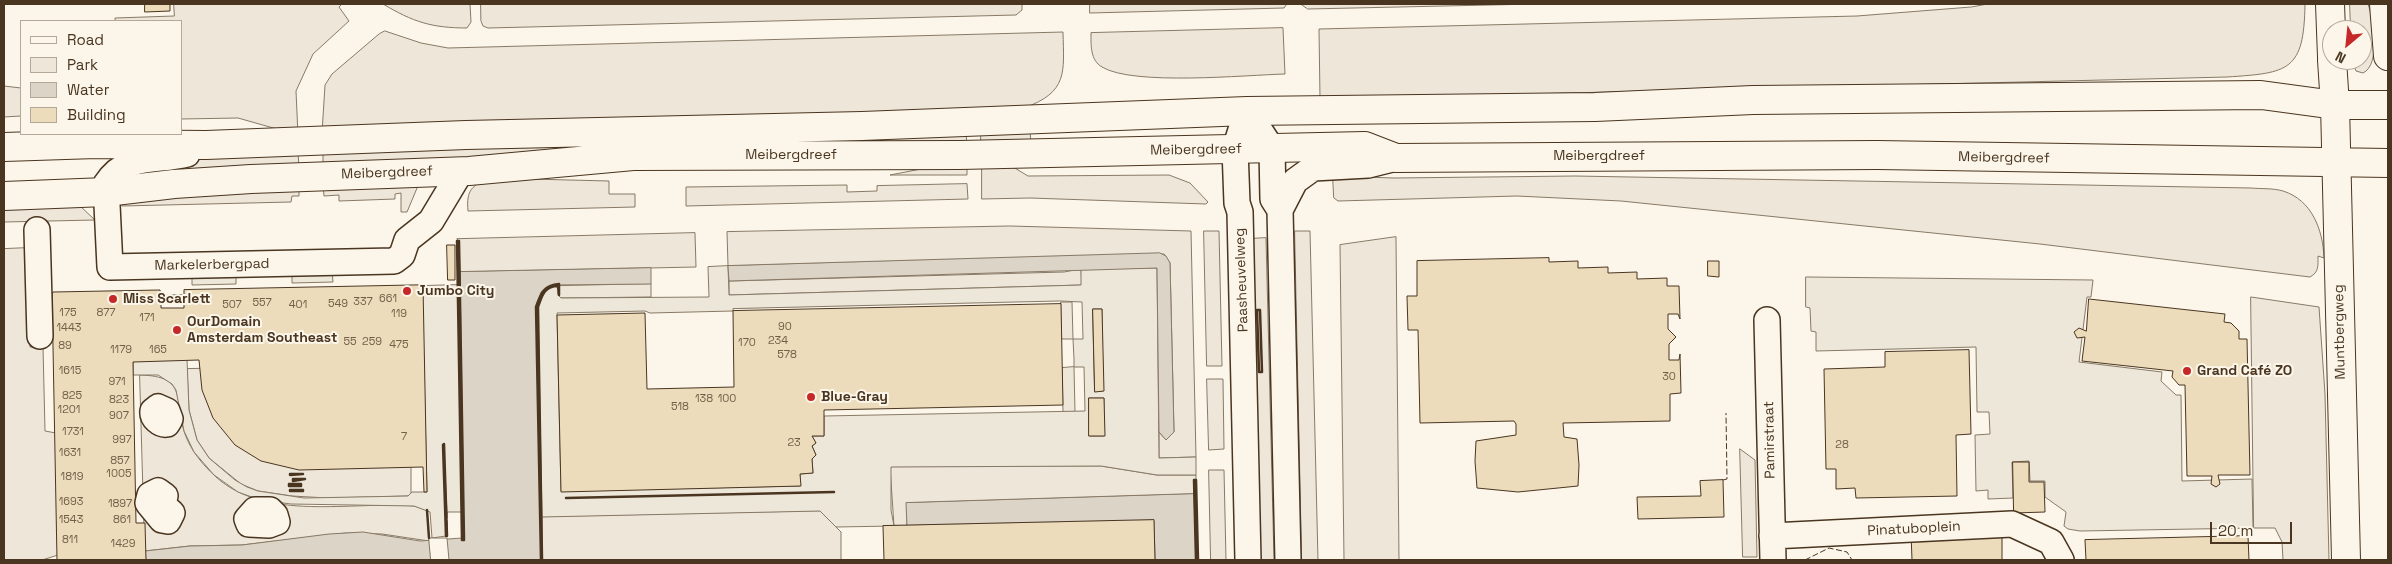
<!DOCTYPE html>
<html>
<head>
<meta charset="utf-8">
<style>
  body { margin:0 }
  #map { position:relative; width:2392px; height:564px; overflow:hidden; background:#fbf6e9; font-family:"Space Grotesk",sans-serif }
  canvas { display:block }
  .frame { position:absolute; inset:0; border:5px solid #4a3520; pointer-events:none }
  .legend { position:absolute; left:20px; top:20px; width:162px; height:115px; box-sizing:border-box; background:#fbf6e9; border:1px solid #b4a999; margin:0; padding:6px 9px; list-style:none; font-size:15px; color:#4a3520 }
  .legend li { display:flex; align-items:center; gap:10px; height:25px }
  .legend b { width:25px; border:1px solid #b4a999 }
  .north { position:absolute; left:2322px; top:20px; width:50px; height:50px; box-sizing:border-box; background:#fbf6e9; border:1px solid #b4a999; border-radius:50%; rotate:208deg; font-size:14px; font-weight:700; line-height:20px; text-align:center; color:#4a3520 }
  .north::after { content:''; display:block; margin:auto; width:18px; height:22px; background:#c62828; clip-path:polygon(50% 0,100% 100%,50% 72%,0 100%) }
  .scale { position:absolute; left:2210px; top:522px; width:82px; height:22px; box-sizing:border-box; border:2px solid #4a3520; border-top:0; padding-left:6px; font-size:15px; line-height:18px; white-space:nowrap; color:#4a3520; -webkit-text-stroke:4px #fbf6e9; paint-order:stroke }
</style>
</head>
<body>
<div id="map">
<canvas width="2392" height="564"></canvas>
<div class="frame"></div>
<ul class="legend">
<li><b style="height:6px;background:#fbf6e9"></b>Road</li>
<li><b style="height:14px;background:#ede6d9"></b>Park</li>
<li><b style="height:14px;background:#dcd4c6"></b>Water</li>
<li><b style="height:14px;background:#ecdcbc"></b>Building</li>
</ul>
<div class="north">N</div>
<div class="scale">20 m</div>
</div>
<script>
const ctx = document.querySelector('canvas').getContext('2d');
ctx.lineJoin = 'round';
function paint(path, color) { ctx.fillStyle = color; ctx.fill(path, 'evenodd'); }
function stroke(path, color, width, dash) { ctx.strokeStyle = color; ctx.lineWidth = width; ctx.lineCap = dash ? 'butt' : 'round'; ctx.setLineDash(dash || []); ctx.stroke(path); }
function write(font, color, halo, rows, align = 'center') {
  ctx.font = font + ' "Space Grotesk",sans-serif'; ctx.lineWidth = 4; ctx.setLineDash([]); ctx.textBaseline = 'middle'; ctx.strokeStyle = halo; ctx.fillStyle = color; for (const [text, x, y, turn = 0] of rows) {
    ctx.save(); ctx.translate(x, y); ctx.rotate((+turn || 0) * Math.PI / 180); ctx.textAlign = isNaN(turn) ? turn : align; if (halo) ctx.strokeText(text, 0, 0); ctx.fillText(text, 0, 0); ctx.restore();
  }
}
const green = new Path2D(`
  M174 4H342L339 7 349 21 313 54 296 91 298 135 238 118 181 119V21H115V18L174 16Z
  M383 4H470L471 22 467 28C432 28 413 22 383 4Z
  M481 4H1022V10L1016 15 488 28 483 26 481 21Z
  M1090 4H1287L1284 8 1090 13Z
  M1301 4H1535L1308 9Z
  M1988 4H2305C2304 71 2289 73 2227 77L1320 99 1319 29 1857 16 1971 7Z
  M2350 4H2368C2373 18 2381 65 2363 73L2356 71 2352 60H2362V30H2351Z
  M1283 28 1285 74C1246 75 1133 86 1102 67 1090 60 1091 45 1091 33Z
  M385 31 421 43 448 48 1063 32C1064 73 1068 92 1024 108L322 133 325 85 332 74 379 34Z
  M4 86 21 88V116L4 117Z
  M966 130 967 148 323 168V149Z
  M981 130 1030 131 1031 143 981 148Z
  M298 149 299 170 131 178 153 163 267 150Z
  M967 162V175H890L952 163Z
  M982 162H1005L1028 176 1169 175 1190 183 1208 202 1206 204 1030 198 982 199Z
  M1333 176 1394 178 1575 176 2251 188C2261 189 2273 188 2283 191 2312 200 2323 230 2324 258L2318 256C2318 266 2319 272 2310 277L2040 244 1621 201 1517 196 1338 201 1334 198Z
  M490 178 609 181V194H635V207L468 211C466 190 472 185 490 178Z
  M420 181 407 212H401V193L395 194V199L339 201V195L324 196 323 184Z
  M299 184V196H292L291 202 122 206 121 198Z
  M967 184 968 199 686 206V187L847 185V192L877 191V186Z
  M4 202 79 205 95 220 4 222Z
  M1010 226 1191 231 1196 457 1159 458V432L1166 440 1174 432 1170 263 1164 254 728 266 727 232Z
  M1204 231H1219L1222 366H1207Z
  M1295 231H1310L1318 560H1302Z
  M695 233 696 267 460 272 459 241 457 239Z
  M1396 237 1399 560H1344L1340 245Z
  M1266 238 1274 560H1255L1248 239Z
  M28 248 30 347H43L45 431 56 433 58 555 42 560H4V249Z
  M1081 269 1082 285 729 295V281L1064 272Z
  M651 284V297L561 298 558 295 559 286Z
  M2251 297 2319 307 2325 394 2329 560H2283L2282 542 2275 528H2254Z
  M1061 302H1072L1073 339H1062Z
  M1074 367 1075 412H1063L1062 368Z
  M226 368 411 453V494L408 496 328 498 292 496 258 491 241 484 209 458 197 440 189 410 187 369Z
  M140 375C189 376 173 400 185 434 191 451 203 465 216 477 266 522 352 501 414 506L427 510 429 541 382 534 346 533 242 545 190 546 145 551Z
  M1207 379H1223L1224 449 1209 450Z
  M1740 449 1755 460 1757 557H1743Z
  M1101 466 1157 475H1196V480H1194V494L907 503V526H894L890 467Z
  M1209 470H1224L1226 560H1211Z
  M820 511 841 532V560H542V517Z`);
paint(green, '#ede6d9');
stroke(green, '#887966', 1);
const parking = new Path2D(`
  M728 266 729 295 1081 285V269L1157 268 1159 458 1196 457V475H1157L1101 466 891 467V510L894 526 836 527 820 511 542 517 538 307 543 293 553 286H558V295L561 298 709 297 708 267ZM1060 301 1082 302 1083 339H1073L1074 359V367H1084L1085 411 824 416V436H812L816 443 812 446 816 455 812 459 813 473 800 474V486L561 491 557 313 645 311 650 313 733 311V309ZM1093 309H1102L1103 391H1095ZM1089 398H1104V436H1090Z
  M332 271 333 282 292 283V272Z
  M236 273V284L192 285V274Z
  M1806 277 2093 280 2091 297H2087L2079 362 2162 372 2161 381 2176 395H2181L2182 481 2252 479 2253 528 2080 531 2068 529 2064 526 2066 512 2045 497V481H2030L2029 461 2012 462 2013 498 1988 499V490L1976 491 1975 435 1990 434 1989 412H1977L1976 347 1816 351V332L1811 331 1810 308 1806 307Z
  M458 285 462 512H447L444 452 446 536 432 538 430 512 414 506 291 504 260 500 238 492 214 475 194 452 184 431 176 390 172 384 158 375H133V361L187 359 189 410 197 440 209 458 235 480 247 487 258 491 304 498 408 496 412 492H427L422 286Z`);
paint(parking, '#ede7d9');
stroke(parking, '#887966', 1);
const water = new Path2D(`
  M1160 253 1166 256 1170 263 1174 432 1166 440 1159 432 1157 268 729 281 728 266Z
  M651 268V284L552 285 541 292 536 306 541 560H146L145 551 190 546 242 545 329 534 363 532 420 541 462 538 464 540 460 272Z
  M1194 494 1196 560H1155L1154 521 907 526 906 503Z`);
paint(water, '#dcd4c6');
stroke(water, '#887966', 1);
const pier = new Path2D(`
  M429 538H447L449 560H431Z`);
paint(pier, '#fbf6e9');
stroke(pier, '#887966', 1);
const building = new Path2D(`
  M145 4H170V11L145 12Z
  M447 245H455V280H448Z
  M1549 258V262L1578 261V268L1608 267V273L1637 272V279L1667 278V286H1679L1680 319 1678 314H1668V329L1676 337 1669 344V360H1679L1680 354 1681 393 1670 394V421L1563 423 1564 437 1577 439 1579 465 1578 486 1518 492 1477 488 1475 461 1476 441 1516 435V424L1514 421 1420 423 1418 330H1408L1407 296H1417V261Z
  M1708 261H1719V277L1708 276Z
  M421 285 423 286 427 492H424L423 467 299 470 261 461 235 445 213 418 202 390 199 360 133 362 136 523H145L146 560H57L52 294 53 292 160 290 161 296 184 295V290Z
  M184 295V308H161V296Z
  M2089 299 2225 314 2224 322 2231 323 2239 331V339H2247L2250 475H2218L2220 484 2216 487 2211 484 2212 476H2187L2185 385H2179L2172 377 2173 371 2082 361 2085 337 2077 338 2074 332 2079 328 2086 331Z
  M1061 304 1063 405 824 410V436H812L816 443 812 446 816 455 812 459 813 473 800 474 801 486 561 492 557 315 645 313 647 389 734 387 733 311Z
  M1093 309H1102L1104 391 1095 392Z
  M1969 350 1971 434 1956 435 1957 496 1856 498 1855 488 1836 489V469H1826L1824 369 1885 367V352Z
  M1089 398H1104L1105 436H1089Z
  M2013 462H2029V482H2044L2045 512 2014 513Z
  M1723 480 1724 517 1638 519 1637 497 1701 496 1700 481Z
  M1154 520 1155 560H884L883 526Z
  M2002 531V560H1912L1911 533Z
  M2248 536 2249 560H2086L2085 540Z`);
paint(building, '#ecdcbc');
stroke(building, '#4a3520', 1);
const street = new Path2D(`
  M1247 111 1235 149 1237 203 1240 212 1248 560
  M1247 111 1272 149 1273 199 1280 210
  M187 154C155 162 126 153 106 184L110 267 394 261 402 255 407 240 431 221 461 171
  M37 230 40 336
  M1767 320 1773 560
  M158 407 167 411 170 419 167 424C160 425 152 418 153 411Z
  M158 491 165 496 162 504 172 513 168 521 162 520 148 503 150 495Z
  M255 510H270L275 515 277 522 269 525 249 524 247 519Z
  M1772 536 2012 524 2051 542 2061 560
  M1288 560 1280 210 1295 181 1313 168 1368 165 1396 158`);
const secondary = new Path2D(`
  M2330 4 2332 57
  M2384 4 2388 56
  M2332 60 2335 105 2346 560
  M4 147 96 144 206 145 466 135 862 126 1247 111 1595 107 1753 100 2261 95 2335 105H2388
  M4 196 106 192 174 184 251 179 469 171 633 156 960 155 1365 146 1396 158 1877 155 2388 163`);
stroke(street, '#4a3520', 28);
stroke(secondary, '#4a3520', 30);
stroke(street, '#fbf6e9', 25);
stroke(secondary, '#fbf6e9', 28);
stroke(new Path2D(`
  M1195 480 1197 560
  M1723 480 1727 479 1726 413
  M427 510 429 538
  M447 512V536
  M1805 560 1829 548 1847 552 1852 560`), '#4a3520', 1, [6, 2.5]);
stroke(new Path2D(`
  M457 241H459L464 540H462Z
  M1257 310H1260L1262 372H1259Z
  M444 444 447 536H446L443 445Z
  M290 474H303L290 475Z
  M293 479H305L293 481Z
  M289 484H301V486H289Z
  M290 490H303V491H290Z
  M566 498 834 492
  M427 510 429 538
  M541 560 536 307C541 293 544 285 559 284V295L558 286C544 286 542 296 538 307L542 560
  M1196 560 1194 480H1196L1198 560`), '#4a3520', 2.5);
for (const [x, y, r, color] of [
  [407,291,5,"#c62828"],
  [113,299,5,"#c62828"],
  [177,330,5,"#c62828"],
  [2187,371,5,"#c62828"],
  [811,397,5,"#c62828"]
]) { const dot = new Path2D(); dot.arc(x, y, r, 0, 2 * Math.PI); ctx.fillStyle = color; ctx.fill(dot); stroke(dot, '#fbf6e9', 2); }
write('11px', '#725f47', null, [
  ["661",388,299],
  ["337",363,302],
  ["557",262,303],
  ["549",338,304],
  ["507",232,305],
  ["401",298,305],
  ["175",68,313],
  ["877",106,313],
  ["119",399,314],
  ["171",147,318],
  ["90",785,327],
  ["1443",69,328],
  ["234",778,341],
  ["55",350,342],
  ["259",372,342],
  ["170",747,343],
  ["475",399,345],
  ["89",65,346],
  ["1179",121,350],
  ["165",158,350],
  ["578",787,355],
  ["1615",70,371],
  ["30",1669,377],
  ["971",117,382],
  ["825",72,396],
  ["138",704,399],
  ["100",727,399],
  ["823",119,400],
  ["518",680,407],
  ["1201",69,410],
  ["907",119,416],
  ["1731",73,432],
  ["7",404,437],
  ["997",122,440],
  ["23",794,443],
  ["28",1842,445],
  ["1631",70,453],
  ["857",120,461],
  ["1005",119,474],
  ["1819",72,477],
  ["1693",71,502],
  ["1897",120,504],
  ["1543",71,520],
  ["861",122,520],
  ["811",70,540],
  ["1429",123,544]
]);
write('14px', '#4a3520', '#fbf6e9', [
  ["Meibergdreef",1196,150,-1],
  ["Meibergdreef",791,155],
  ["Meibergdreef",1599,156],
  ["Meibergdreef",2004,158,1],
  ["Meibergdreef",387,173,-2],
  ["Markelerbergpad",212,265,-1],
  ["Paasheuvelweg",1242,280,-92],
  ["Muntbergweg",2340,332,-91],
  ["Pamirstraat",1770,440,-91],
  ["Pinatuboplein",1914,529,-3]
]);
write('bold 14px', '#4a3520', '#fbf6e9', [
  ["Jumbo City",417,291],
  ["Miss Scarlett",123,299],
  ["OurDomain",187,322],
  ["Amsterdam Southeast",187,338],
  ["Grand Café ZO",2197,371],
  ["Blue-Gray",821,397]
], 'left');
</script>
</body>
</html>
